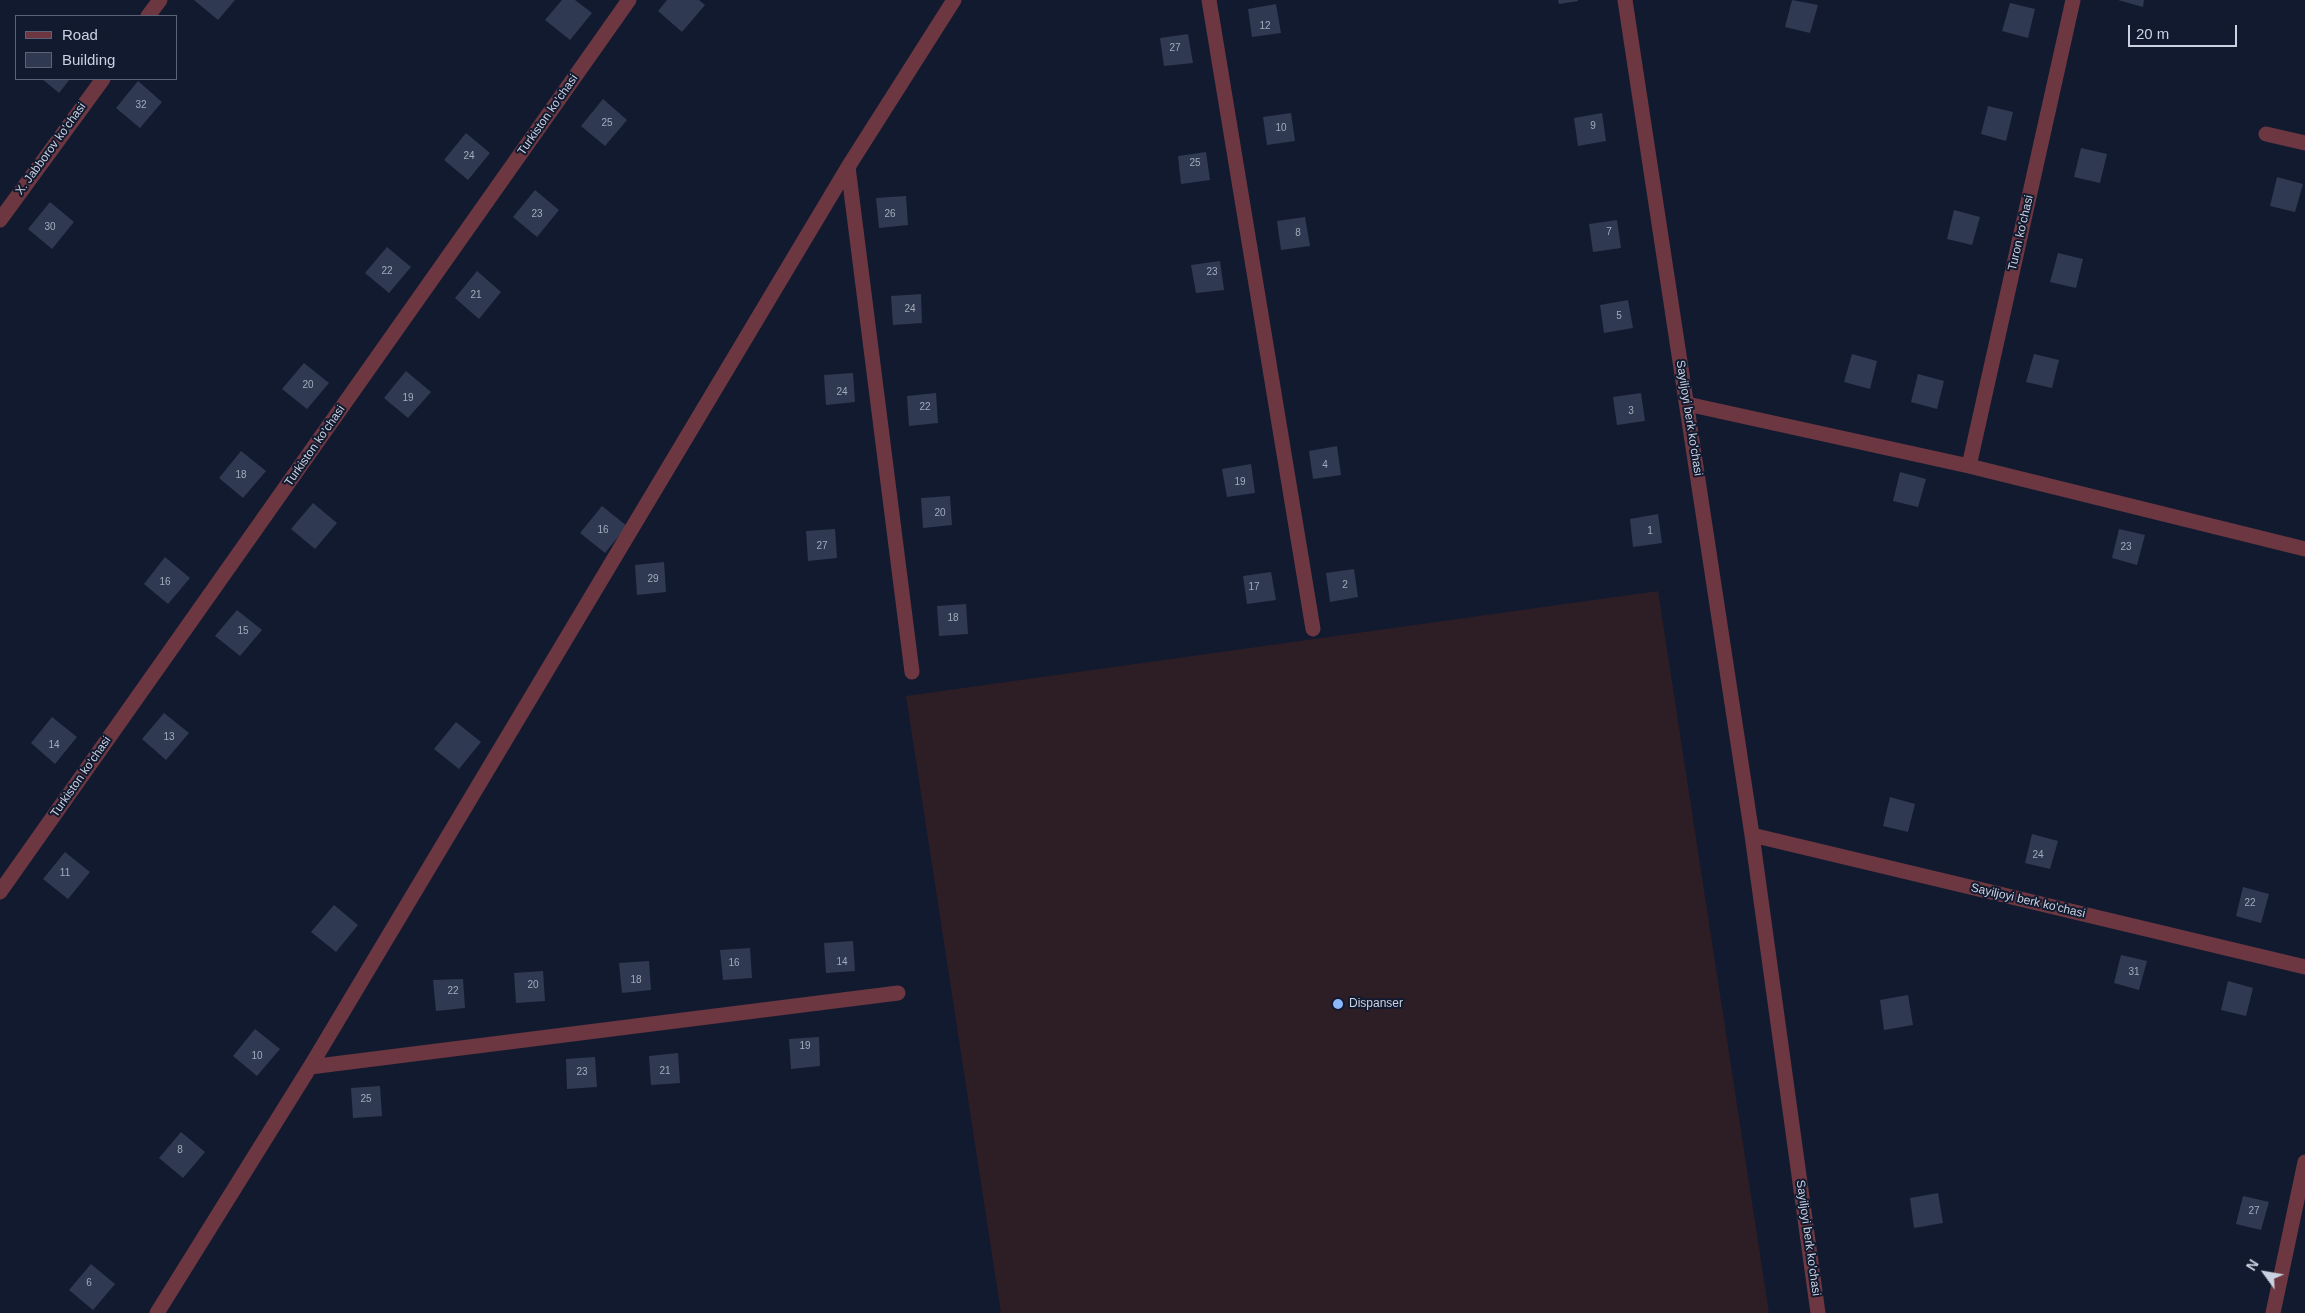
<!DOCTYPE html>
<html>
<head>
<meta charset="utf-8">
<style>
  body { margin:0 }
  #map { position:relative; width:2305px; height:1313px; overflow:hidden; background:#121a30; font-family:Helvetica,sans-serif }
  canvas { display:block }
  .legend { position:absolute; left:15px; top:15px; width:162px; height:65px; box-sizing:border-box; background:#121a30; border:1px solid #5c6376; margin:0; padding:6px 9px; list-style:none; font-size:15px; color:#cad1e0 }
  .legend li { display:flex; align-items:center; gap:10px; height:25px }
  .legend b { width:25px; border:1px solid #5c6376 }
  .north { position:absolute; left:2240px; top:1248px; width:50px; height:50px; -webkit-text-stroke:4px #121a30; paint-order:stroke; rotate:302deg; font-size:14px; font-weight:700; line-height:20px; text-align:center; color:#cad1e0 }
  .north::after { content:''; display:block; margin:auto; width:18px; height:22px; background:#cad1e0; clip-path:polygon(50% 0,100% 100%,50% 72%,0 100%) }
  .scale { position:absolute; left:2128px; top:25px; width:109px; height:22px; box-sizing:border-box; border:2px solid #cad1e0; border-top:0; padding-left:6px; font-size:15px; line-height:18px; white-space:nowrap; color:#cad1e0; -webkit-text-stroke:4px #121a30; paint-order:stroke }
</style>
</head>
<body>
<div id="map">
<canvas width="2305" height="1313"></canvas>
<ul class="legend">
<li><b style="height:6px;background:#6d3741"></b>Road</li>
<li><b style="height:14px;background:#2f3951"></b>Building</li>
</ul>
<div class="north">N</div>
<div class="scale">20 m</div>
</div>
<script>
const ctx = document.querySelector('canvas').getContext('2d');
ctx.lineJoin = 'round';
function paint(path, color) { ctx.fillStyle = color; ctx.fill(path, 'evenodd'); }
function stroke(path, color, width, dash) { ctx.strokeStyle = color; ctx.lineWidth = width; ctx.lineCap = dash ? 'butt' : 'round'; ctx.setLineDash(dash || []); ctx.stroke(path); }
function write(font, color, halo, rows, align = 'center') {
  ctx.font = font + ' Helvetica,sans-serif'; ctx.lineWidth = 4; ctx.setLineDash([]); ctx.textBaseline = 'middle'; ctx.strokeStyle = halo; ctx.fillStyle = color; for (const [text, x, y, turn = 0] of rows) {
    ctx.save(); ctx.translate(x, y); ctx.rotate((+turn || 0) * Math.PI / 180); ctx.textAlign = isNaN(turn) ? turn : align; if (halo) ctx.strokeText(text, 0, 0); ctx.fillText(text, 0, 0); ctx.restore();
  }
}
paint(new Path2D(`
  M1658 591 1769 1313H1001L906 696Z`), '#2d1d25');
paint(new Path2D(`
  M194 0H235L218 20Z
  M562 0H575L592 13 570 40 545 20Z
  M667 0H699L705 5 682 32 658 11Z
  M1558 0H1578V1L1559 4Z
  M1792 0 1818 5 1810 33 1785 27Z
  M2118 0H2144L2143 7Z
  M2010 3 2035 9 2028 38 2002 31Z
  M1276 4 1281 33 1252 37 1248 9Z
  M1188 34 1193 63 1164 66 1160 38Z
  M42 79H70L59 93Z
  M138 81 162 102 140 128 116 108Z
  M603 99 627 120 605 146 581 126Z
  M1988 106 2013 112 2006 141 1981 134Z
  M1291 113 1295 141 1267 145 1263 117Z
  M1602 113 1606 141 1578 146 1574 118Z
  M466 133 490 153 468 180 444 160Z
  M2081 148 2107 154 2100 183 2074 177Z
  M1206 152 1210 180 1181 184 1178 156Z
  M2277 177 2303 184 2295 212 2270 206Z
  M535 190 559 210 537 237 513 217Z
  M906 196 908 225 879 228 876 198Z
  M50 202 74 222 52 249 28 229Z
  M1954 210 1980 217 1972 245 1947 239Z
  M1305 217 1310 246 1281 250 1277 221Z
  M1617 220 1621 248 1593 252 1589 224Z
  M387 247 411 267 389 293 365 273Z
  M2058 253 2083 259 2076 288 2050 282Z
  M1220 261 1224 290 1196 293 1191 265Z
  M477 271 501 292 479 319 455 298Z
  M921 294 922 323 893 325 891 296Z
  M1628 300 1633 328 1604 333 1600 305Z
  M1852 354 1877 361 1870 389 1844 382Z
  M2034 354 2059 360 2052 388 2026 382Z
  M304 363 329 383 307 409 282 389Z
  M406 371 431 392 408 418 384 398Z
  M853 373 855 402 826 405 824 375Z
  M1918 374 1944 381 1937 409 1911 402Z
  M936 393 938 423 909 426 907 396Z
  M1641 393 1645 421 1617 425 1613 397Z
  M1337 446 1341 475 1313 479 1309 451Z
  M241 451 266 471 243 498 219 478Z
  M1251 464 1255 493 1227 497 1222 469Z
  M1900 472 1926 479 1918 507 1893 501Z
  M950 496 952 525 923 528 921 498Z
  M313 503 337 523 315 549 291 529Z
  M602 506 627 526 605 553 580 533Z
  M1658 514 1662 543 1633 547 1630 519Z
  M835 529 837 558 808 561 806 531Z
  M2119 529 2145 535 2137 565 2112 558Z
  M165 557 190 578 168 604 144 584Z
  M664 562 666 592 637 595 635 565Z
  M1354 569 1358 597 1330 602 1326 573Z
  M1271 572 1276 600 1247 604 1243 576Z
  M966 604 968 634 939 636 937 606Z
  M237 610 262 630 240 656 215 636Z
  M164 713 189 733 166 760 142 739Z
  M52 717 77 737 55 764 31 743Z
  M456 722 481 742 459 769 434 749Z
  M1890 797 1915 804 1908 832 1883 826Z
  M2032 834 2058 841 2050 869 2025 863Z
  M65 852 90 872 68 899 43 879Z
  M2243 887 2269 894 2261 923 2236 916Z
  M334 905 358 925 336 952 311 932Z
  M853 941 855 971 826 973 824 943Z
  M750 948 752 978 723 980 720 950Z
  M2121 955 2147 961 2139 990 2114 983Z
  M649 961 651 990 622 993 619 963Z
  M543 971 545 1001 516 1003 514 973Z
  M463 979 465 1008 436 1011 433 980Z
  M2228 981 2253 988 2246 1016 2221 1010Z
  M1908 995 1913 1025 1884 1030 1880 1000Z
  M255 1029 280 1049 257 1076 233 1056Z
  M819 1037 820 1066 791 1069 789 1039Z
  M678 1053 680 1083 651 1085 649 1056Z
  M595 1057 597 1087 567 1089 566 1059Z
  M380 1086 382 1116 353 1118 351 1088Z
  M181 1132 205 1152 183 1178 159 1158Z
  M1938 1193 1943 1223 1914 1228 1910 1198Z
  M2243 1196 2269 1202 2261 1230 2236 1224Z
  M91 1264 115 1284 93 1310 69 1290Z`), '#2f3951');
stroke(new Path2D(`
  M1209 0 1313 629
  M1625 0 1752 835 1818 1313
  M148 16 160 0
  M2266 134 2305 143
  M0 220 103 79
  M1687 404 1969 466 2305 549
  M1969 466 2073 0
  M912 672 848 167 954 0
  M1752 835 2305 967
  M0 892 629 0
  M310 1067 848 167
  M157 1313 310 1067 898 993
  M2273 1313 2305 1162`), '#6d3741', 15);
for (const [x, y, r, color] of [
  [1338,1004,6,"#8bb9fc"]
]) { const dot = new Path2D(); dot.arc(x, y, r, 0, 2 * Math.PI); ctx.fillStyle = color; ctx.fill(dot); stroke(dot, '#121a30', 2); }
write('10px', '#a3abbc', null, [
  ["12",1265,26],
  ["27",1175,48],
  ["32",141,105],
  ["25",607,123],
  ["9",1593,126],
  ["10",1281,128],
  ["24",469,156],
  ["25",1195,163],
  ["23",537,214],
  ["26",890,214],
  ["30",50,227],
  ["7",1609,232],
  ["8",1298,233],
  ["22",387,271],
  ["23",1212,272],
  ["21",476,295],
  ["24",910,309],
  ["5",1619,316],
  ["20",308,385],
  ["24",842,392],
  ["19",408,398],
  ["22",925,407],
  ["3",1631,411],
  ["4",1325,465],
  ["18",241,475],
  ["19",1240,482],
  ["20",940,513],
  ["16",603,530],
  ["1",1650,531],
  ["27",822,546],
  ["23",2126,547],
  ["29",653,579],
  ["16",165,582],
  ["2",1345,585],
  ["17",1254,587],
  ["18",953,618],
  ["15",243,631],
  ["13",169,737],
  ["14",54,745],
  ["24",2038,855],
  ["11",65,873],
  ["22",2250,903],
  ["14",842,962],
  ["16",734,963],
  ["31",2134,972],
  ["18",636,980],
  ["20",533,985],
  ["22",453,991],
  ["19",805,1046],
  ["10",257,1056],
  ["21",665,1071],
  ["23",582,1072],
  ["25",366,1099],
  ["8",180,1150],
  ["27",2254,1211],
  ["6",89,1283]
]);
write('12px', '#cad1e0', '#121a30', [
  ["Turkiston ko'chasi",548,115,-55],
  ["X. Jabborov ko'chasi",51,149,-54],
  ["Turon ko'chasi",2021,233,-77],
  ["Sayiljoyi berk ko'chasi",1689,418,81],
  ["Turkiston ko'chasi",315,446,-55],
  ["Turkiston ko'chasi",81,777,-55],
  ["Sayiljoyi berk ko'chasi",2028,901,13],
  ["Sayiljoyi berk ko'chasi",1808,1238,82]
]);
write('12px', '#cad1e0', '#121a30', [
  ["Dispanser",1349,1004]
], 'left');
</script>
</body>
</html>
